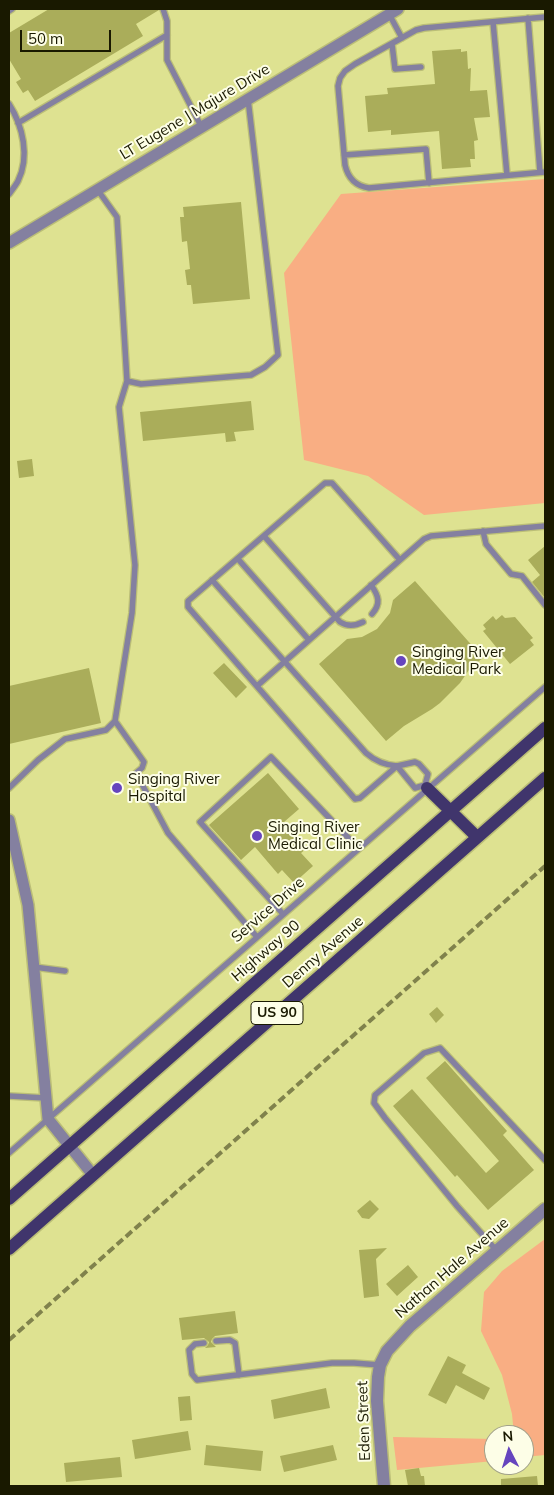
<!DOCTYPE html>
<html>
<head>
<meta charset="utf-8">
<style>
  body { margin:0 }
  #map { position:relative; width:554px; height:1495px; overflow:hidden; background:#dee291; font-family:Mulish,sans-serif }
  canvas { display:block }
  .frame { position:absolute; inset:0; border:10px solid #191900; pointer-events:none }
  .north { position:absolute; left:484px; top:1425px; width:50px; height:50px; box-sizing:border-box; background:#fdfee7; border:1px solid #a2a28b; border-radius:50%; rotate:355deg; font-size:14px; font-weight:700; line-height:20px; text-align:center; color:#191900 }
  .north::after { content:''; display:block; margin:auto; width:18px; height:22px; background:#6645be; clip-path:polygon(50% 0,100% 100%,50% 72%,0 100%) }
  .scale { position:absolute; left:20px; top:30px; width:91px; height:22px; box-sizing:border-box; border:2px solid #191900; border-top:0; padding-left:6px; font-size:15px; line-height:18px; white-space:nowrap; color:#191900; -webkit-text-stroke:4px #fdfee7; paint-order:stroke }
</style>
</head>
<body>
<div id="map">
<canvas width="554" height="1495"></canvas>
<div class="frame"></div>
<div class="north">N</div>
<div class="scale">50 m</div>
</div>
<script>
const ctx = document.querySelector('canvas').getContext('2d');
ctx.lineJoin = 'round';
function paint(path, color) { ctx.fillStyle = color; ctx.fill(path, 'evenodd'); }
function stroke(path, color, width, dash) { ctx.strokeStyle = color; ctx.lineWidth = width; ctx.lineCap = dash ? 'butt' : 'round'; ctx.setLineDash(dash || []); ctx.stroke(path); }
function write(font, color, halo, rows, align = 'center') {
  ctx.font = font + ' Mulish,sans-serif'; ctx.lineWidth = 4; ctx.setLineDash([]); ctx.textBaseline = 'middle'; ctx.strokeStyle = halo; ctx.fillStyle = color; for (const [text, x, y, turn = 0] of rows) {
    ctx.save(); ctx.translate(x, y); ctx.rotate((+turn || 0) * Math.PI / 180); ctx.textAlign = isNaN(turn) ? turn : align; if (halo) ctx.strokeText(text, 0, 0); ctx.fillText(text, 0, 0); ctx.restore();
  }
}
paint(new Path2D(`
  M545 179V503L424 515 368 476 304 460 284 273 341 194Z
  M545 1239V1455L524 1457V1435H514L512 1414 502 1375 481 1331 484 1292 502 1271Z
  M393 1437 494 1439V1461L397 1470Z`), '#f9ae83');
paint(new Path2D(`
  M49 9H158L159 10 136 24 143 36 35 101 28 90 23 93 16 82 21 79 9 59V33Z
  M461 49V52L467 51 468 69 471 68 470 91 487 90 490 117 474 118 478 140 474 141 475 159H470L471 167 442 169 439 131 391 135V130L368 132 365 96 388 94 387 88 435 84 432 51Z
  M241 202 250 299 193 304 191 285H187L185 270 190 269 187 241 182 242 180 217H184L183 207Z
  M251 401 254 430 234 432 236 441 226 442 225 433 143 441 140 412Z
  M32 459 34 476 19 478 17 461Z
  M545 546V598L532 582 540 575 528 560Z
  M415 581 483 658 471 667 460 683 440 703 432 709 404 726 386 741 319 664 347 639 362 637 377 629 390 613 393 600Z
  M502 615 505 618 515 617 533 638 530 640 534 645 510 664 483 631 486 629 483 625 493 616 496 620Z
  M224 663 247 687 236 698 213 673Z
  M89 668 101 723 9 744V686Z
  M268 773 299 809 284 822 307 848 301 853 313 866 294 883 282 870 278 874 255 847 241 860 209 825Z
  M437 1007 444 1015 436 1023 429 1014Z
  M445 1061 507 1131 503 1135 534 1170 488 1210 457 1175 455 1177 393 1106 412 1089 486 1173 499 1161 426 1078Z
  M370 1200 379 1209 369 1219 362 1218 357 1211Z
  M387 1248 376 1259 379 1296 364 1298 359 1250Z
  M408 1265 418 1277 397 1296 386 1284Z
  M235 1311 238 1333 215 1336 212 1339 211 1342 216 1347 205 1348 208 1345 209 1342 204 1338 182 1340 179 1318Z
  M448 1356 466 1365 462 1373 490 1388 484 1400 456 1385 446 1404 428 1395Z
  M326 1388 330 1408 274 1419 271 1400Z
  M190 1396 192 1420 180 1421 178 1397Z
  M188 1431 191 1450 135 1459 132 1440Z
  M206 1445 263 1451 261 1471 204 1465Z
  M333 1445 337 1460 284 1472 280 1456Z
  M120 1457 122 1477 66 1482 64 1463Z
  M419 1468 421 1476H424L425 1486H408L405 1470Z
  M537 1476 538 1486H501V1479Z`), '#aaad5a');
const service = new Path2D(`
  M163 9 167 21V60L201 126
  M9 11 12 9
  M389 14 402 38
  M545 17 424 28 416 30 355 64 345 71 340 78 338 86 345 165C348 178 355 186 369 188L545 172
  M528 18 540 172
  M493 22 507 175
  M392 44 395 69 421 67
  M9 104C23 126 30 157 18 181 16 185 12 190 9 194
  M18 123 167 35
  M344 155 426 149 429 183
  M97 189 117 217 127 381 141 384 251 375 265 367 278 355 248 99
  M483 531 486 544 511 574 522 576 545 605
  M264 536 340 622C348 627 355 626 363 622
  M238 559 309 640
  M400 560 424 539 431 536 545 526
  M212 580 366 753C375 761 384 765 397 766
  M371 585C379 596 381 604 372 614
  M257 686 400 560 332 483H325L188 601V607L355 799 360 798 397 766
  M115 721 144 762 142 768 136 773 168 833 257 937
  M415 762 419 764 428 774 425 785 415 788 397 766Z
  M9 788 38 760 65 739 106 730 115 721 132 613 135 565 119 407 127 381
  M283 914 200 822 271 757 358 848
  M34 967 65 971
  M9 1096 46 1098
  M9 1153 545 687
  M497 1251 457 1206 385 1118 374 1103 375 1095 424 1053 440 1048 545 1160
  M216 1341 230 1340 235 1343 239 1375
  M204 1343 195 1344 189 1350 192 1374 197 1380 332 1363H354L380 1365`);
const minor = new Path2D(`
  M9 243 398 9
  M9 820 28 905 48 1119 93 1175`);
const tertiary = new Path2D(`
  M384 1486 377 1401 378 1377 380 1365 387 1351 410 1326 545 1209`);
const primary = new Path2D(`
  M427 788 477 837
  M9 1199 545 728
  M9 1249 545 778`);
stroke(service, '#bbbe77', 8);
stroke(minor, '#bbbe77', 14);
stroke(tertiary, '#bbbe77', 15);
stroke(primary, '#bbbe77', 15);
stroke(service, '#8480a0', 5.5);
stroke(minor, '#8480a0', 11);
stroke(tertiary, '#8480a0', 12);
stroke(primary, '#40356c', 12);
stroke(new Path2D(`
  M9 1340 545 866`), '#80824c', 4, [8, 4]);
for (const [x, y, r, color] of [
  [401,661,6,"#6645be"],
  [117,788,6,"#6645be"],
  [257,836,6,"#6645be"]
]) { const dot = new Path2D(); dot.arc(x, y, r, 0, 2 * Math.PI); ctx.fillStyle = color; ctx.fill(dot); stroke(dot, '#fdfee7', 2); }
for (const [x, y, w] of [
  [277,1013,52]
]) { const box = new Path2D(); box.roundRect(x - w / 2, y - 11.5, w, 23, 4); ctx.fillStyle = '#fdfee7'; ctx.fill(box); stroke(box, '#191900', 1); }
write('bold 14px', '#191900', null, [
  ["US 90",277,1013]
]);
write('15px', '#191900', '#fdfee7', [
  ["LT Eugene J Majure Drive",195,112,-31],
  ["Service Drive",268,910,-41],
  ["Highway 90",266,951,-41],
  ["Denny Avenue",323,952,-41],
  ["Nathan Hale Avenue",452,1268,-41],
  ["Eden Street",364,1421,-92]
]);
write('15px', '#191900', '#fdfee7', [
  ["Singing River",412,652],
  ["Medical Park",412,669],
  ["Singing River",128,779],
  ["Hospital",128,796],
  ["Singing River",268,827],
  ["Medical Clinic",268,844]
], 'left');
</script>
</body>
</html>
